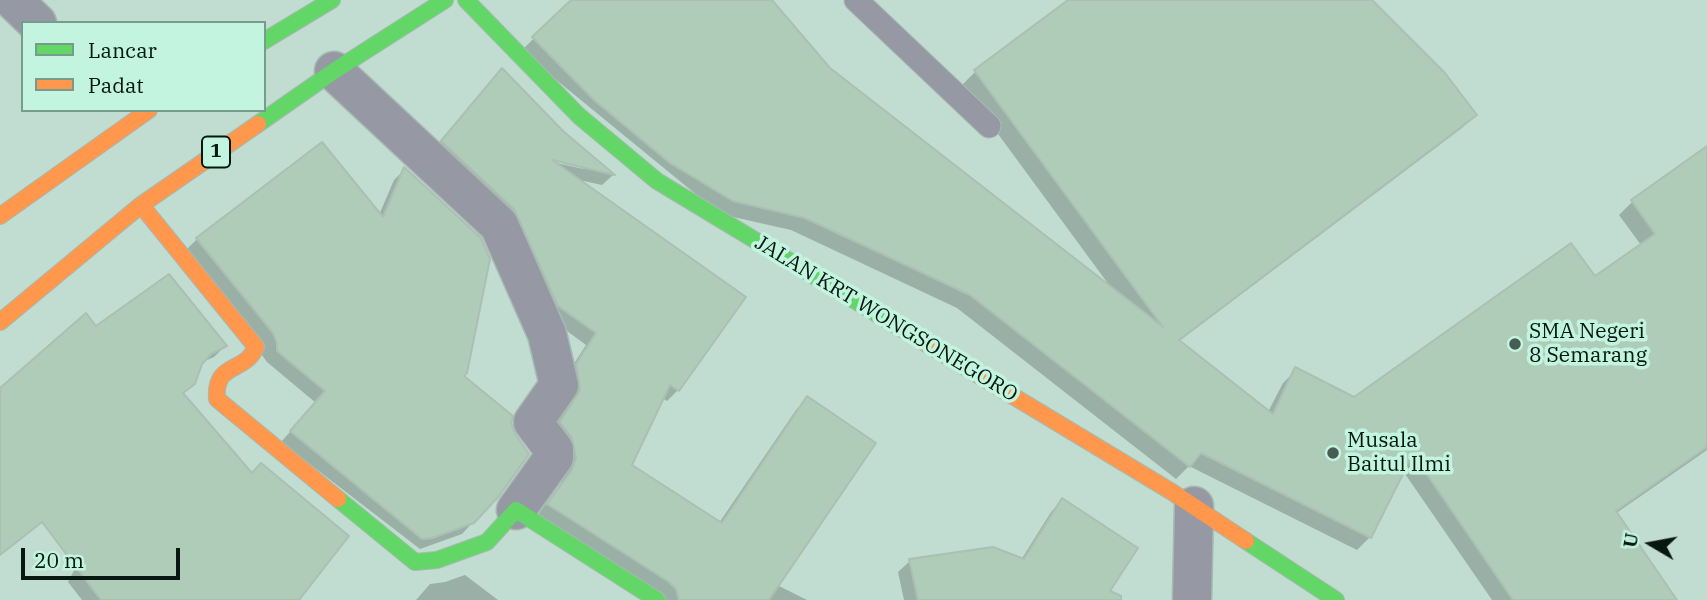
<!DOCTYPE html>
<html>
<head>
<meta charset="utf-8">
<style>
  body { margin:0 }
  #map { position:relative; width:1707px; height:600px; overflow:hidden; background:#c1dcd1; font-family:"IBM Plex Serif",serif }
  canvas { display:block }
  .legend { position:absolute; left:21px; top:21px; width:245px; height:91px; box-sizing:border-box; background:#c2f4df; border:2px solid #779c8d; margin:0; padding:9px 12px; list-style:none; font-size:21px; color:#061811 }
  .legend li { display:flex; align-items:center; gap:14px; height:35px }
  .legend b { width:35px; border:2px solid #779c8d }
  .north { position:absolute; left:1616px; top:509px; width:70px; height:70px; -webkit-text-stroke:5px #c2f4df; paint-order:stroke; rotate:280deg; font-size:19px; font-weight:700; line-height:28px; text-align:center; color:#061811 }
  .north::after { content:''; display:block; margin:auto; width:24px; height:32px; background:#061811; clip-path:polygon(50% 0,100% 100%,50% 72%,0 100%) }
  .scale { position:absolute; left:21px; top:548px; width:159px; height:32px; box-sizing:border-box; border:4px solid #061811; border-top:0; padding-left:9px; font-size:21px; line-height:24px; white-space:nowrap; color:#061811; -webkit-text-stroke:5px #c2f4df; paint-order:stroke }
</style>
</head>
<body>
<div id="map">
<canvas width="1707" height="600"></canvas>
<ul class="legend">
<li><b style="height:9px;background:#63d668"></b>Lancar</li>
<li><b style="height:9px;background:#ff974d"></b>Padat</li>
</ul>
<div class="north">U</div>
<div class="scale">20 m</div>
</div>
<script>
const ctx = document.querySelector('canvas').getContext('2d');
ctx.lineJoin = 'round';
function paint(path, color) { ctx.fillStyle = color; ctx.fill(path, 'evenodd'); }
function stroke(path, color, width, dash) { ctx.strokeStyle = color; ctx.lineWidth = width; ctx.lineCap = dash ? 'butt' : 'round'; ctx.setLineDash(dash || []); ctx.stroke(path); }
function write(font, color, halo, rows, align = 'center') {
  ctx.font = font + ' "IBM Plex Serif",serif'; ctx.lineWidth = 7; ctx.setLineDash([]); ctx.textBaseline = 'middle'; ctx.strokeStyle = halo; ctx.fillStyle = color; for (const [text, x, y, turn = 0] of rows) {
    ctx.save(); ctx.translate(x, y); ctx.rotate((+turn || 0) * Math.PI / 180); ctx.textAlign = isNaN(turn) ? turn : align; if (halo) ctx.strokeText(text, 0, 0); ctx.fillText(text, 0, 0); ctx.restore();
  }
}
paint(new Path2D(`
  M573 0H770L828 69 1112 289 962 85 975 72 1070 0H1369L1475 115 1462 128 1178 342 1268 412 1283 383 1296 370 1354 399 1595 279 1641 245 1619 215 1632 202 1707 149V450L1615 514 1675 600H1492L1403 471 1370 537 1357 550 1189 466 1176 479 957 308 791 230 720 214 521 51Z
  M491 82 562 133 613 175 602 185 575 179 743 298 678 390 667 401 662 398 629 466 719 523 796 410 808 398 777 585 807 600H664L537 516 561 483 565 470 550 434 570 402 566 376 586 345 548 317 431 153ZM544 157 579 165 584 169 543 160Z
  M322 144 379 215 394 180 405 169 462 376 473 522 462 534 420 549 281 442 316 403 267 362 186 250 197 239Z
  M95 328 225 346 214 357 200 363 193 383 182 395 252 475 297 600H271L137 446 0 555V390Z
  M1062 500 1102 600H904L898 572 910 561 1021 560 1051 512Z
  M85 549 171 600H82L68 582Z
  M465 575 498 600H416L430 584 445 582Z`), '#0003');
const building = new Path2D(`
  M571 0H772L830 68 1163 327 974 70 1068 0H1372L1445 73 1477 115 1179 340 1273 414 1295 367 1354 397 1571 243 1595 276 1655 234 1631 200 1707 146V447L1616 511 1677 600H1513L1413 454 1371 538 1201 453 1190 467 970 295 805 218 733 201 670 163 594 100 532 37Z
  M502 68 563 131 615 175 552 160 746 297 679 391 670 385 632 465 722 523 807 396 876 443 769 600H679L676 589 669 582 547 504 572 470 576 458 572 438 560 422 580 390 576 364 596 333 558 306 514 209 441 141Z
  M322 142 383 217 404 167 481 238 490 259 467 373 464 376 513 416 511 423 515 434 529 454 499 496 474 523 432 538 422 539 290 431 325 391 277 351V343L273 333 196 238Z
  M169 274 227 346 211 354 202 364 195 384 183 393 252 473 261 463 349 536 299 600H101L42 522 0 555V388L86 313 96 326Z
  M1062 498 1138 548 1110 591 1121 596V600H918L909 559 993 547 1024 559Z`);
paint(building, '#aeccb8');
stroke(building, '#acbfb3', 2);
const lane = new Path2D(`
  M856 0 989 126`);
const street = new Path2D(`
  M13 0 37 23
  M334 71 499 225 547 334 559 385 533 422 554 450V457L516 510
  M1192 600 1194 506`);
const fast = new Path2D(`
  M466 0 579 116 657 181 892 323
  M264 41 332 0
  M258 124 334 71 445 0
  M338 499 415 562 437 560 487 542 516 510 657 600
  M1246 541 1336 600`);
const slow = new Path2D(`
  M141 205 256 347C245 374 214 361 217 399L338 499
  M0 216 149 110
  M0 322 141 205 258 124
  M892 323 1172 492 1246 541`);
stroke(lane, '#a6bab1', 25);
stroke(street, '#a6bab1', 41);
stroke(fast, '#a6bab1', 18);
stroke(slow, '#a6bab1', 18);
stroke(lane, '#9699a3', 23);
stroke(street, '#9699a3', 38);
stroke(fast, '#63d668', 16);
stroke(slow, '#ff974d', 16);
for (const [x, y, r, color] of [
  [1515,344,7,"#475d54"],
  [1333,453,7,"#475d54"]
]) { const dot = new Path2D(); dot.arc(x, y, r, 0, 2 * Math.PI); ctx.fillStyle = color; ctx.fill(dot); stroke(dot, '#c2f4df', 2.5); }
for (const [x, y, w] of [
  [216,152,28]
]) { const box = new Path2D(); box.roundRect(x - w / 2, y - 15.5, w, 31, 5); ctx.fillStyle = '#c2f4df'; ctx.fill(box); stroke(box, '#061811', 2); }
write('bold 19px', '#061811', null, [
  ["1",216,152]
]);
write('21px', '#061811', '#c2f4df', [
  ["JALAN KRT WONGSONEGORO",886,319,31]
]);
write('21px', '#061811', '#c2f4df', [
  ["SMA Negeri",1529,332],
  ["8 Semarang",1529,356],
  ["Musala",1347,441],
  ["Baitul Ilmi",1347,465]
], 'left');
</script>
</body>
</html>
